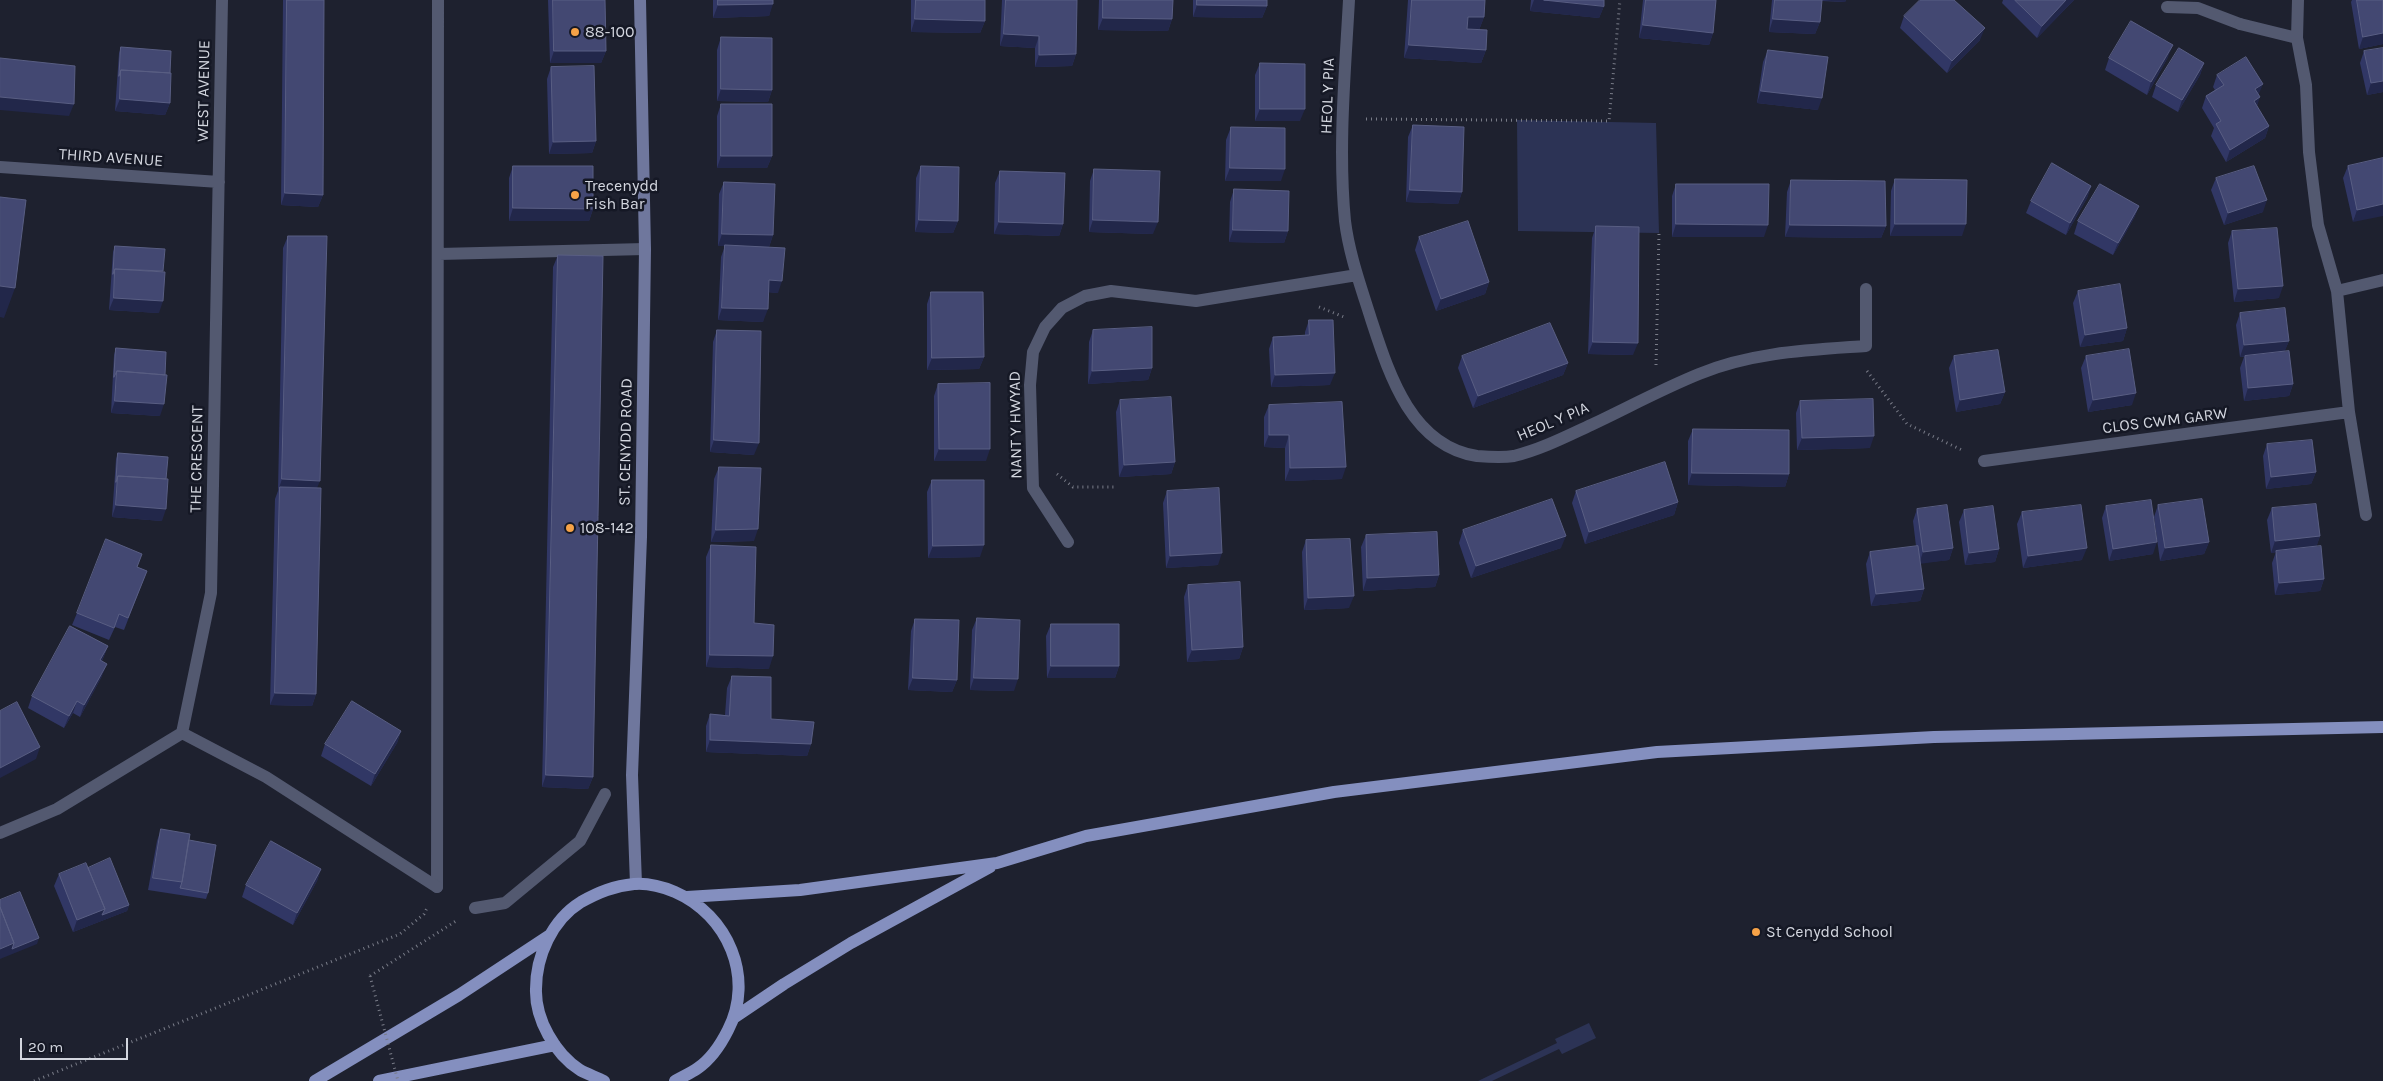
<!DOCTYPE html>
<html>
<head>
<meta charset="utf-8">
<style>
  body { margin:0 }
  #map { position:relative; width:2383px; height:1081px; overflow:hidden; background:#1e212f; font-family:Karla,sans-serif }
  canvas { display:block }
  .scale { position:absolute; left:20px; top:1038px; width:108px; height:22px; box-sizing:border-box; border:2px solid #d3d6df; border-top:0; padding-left:6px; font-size:15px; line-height:18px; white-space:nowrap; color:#d3d6df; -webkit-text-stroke:4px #151825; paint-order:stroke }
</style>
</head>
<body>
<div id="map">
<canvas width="2383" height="1081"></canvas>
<div class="scale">20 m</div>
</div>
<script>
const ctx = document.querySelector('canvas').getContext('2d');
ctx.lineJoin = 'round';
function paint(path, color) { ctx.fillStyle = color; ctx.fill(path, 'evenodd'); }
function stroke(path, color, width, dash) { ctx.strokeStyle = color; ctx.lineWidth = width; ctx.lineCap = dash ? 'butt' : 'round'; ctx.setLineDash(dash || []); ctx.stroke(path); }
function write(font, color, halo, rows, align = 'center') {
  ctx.font = font + ' Karla,sans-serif'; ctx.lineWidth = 5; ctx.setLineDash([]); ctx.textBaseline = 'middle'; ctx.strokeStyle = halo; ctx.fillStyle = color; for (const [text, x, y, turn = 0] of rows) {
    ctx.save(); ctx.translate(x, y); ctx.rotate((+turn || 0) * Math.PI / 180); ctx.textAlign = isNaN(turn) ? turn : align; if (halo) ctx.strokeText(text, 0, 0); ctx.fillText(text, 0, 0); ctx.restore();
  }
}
paint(new Path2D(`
  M1517 120 1656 123 1659 233 1518 231Z
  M1589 1023 1596 1038 1562 1054 1559 1049 1492 1081H1478L1557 1043 1555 1039Z`), '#2c3355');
stroke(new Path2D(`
  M1366 119 1609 121 1620 0
  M1319 307 1344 317
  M1656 365 1659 233
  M1867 371 1907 424 1964 451
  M1057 474 1073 487H1116
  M370 976 456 921
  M34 1081 400 934 424 914 427 908`), '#797c88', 3, [1, 4]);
stroke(new Path2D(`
  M2167 7 2198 8 2240 24
  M439 254 645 249
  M437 887 438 0`), '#535970', 12);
stroke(new Path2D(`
  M475 908 505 903 580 841 605 794`), '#535970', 12);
stroke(new Path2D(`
  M1349 0C1345 73 1338 148 1345 221 1349 254 1361 287 1371 319 1389 374 1411 446 1477 456 1489 457 1502 458 1514 456 1542 449 1565 437 1591 425 1627 408 1662 389 1699 374 1752 352 1810 350 1866 346V289
  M2298 0 2297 38 2306 85 2309 152 2318 225 2337 291 2349 412 2366 515
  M2240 24 2297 38
  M0 167 219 182
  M2337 291 2383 280
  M1984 461 2349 412
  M1068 542 1033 488 1030 385 1033 352 1045 327 1062 308 1085 296 1111 291 1196 301 1357 275
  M182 733 211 593 222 0
  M0 833 57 809 182 733 266 777 437 887`), '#535970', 12);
stroke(new Path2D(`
  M636 884 632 775 641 537 645 249 640 0`), '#6f779d', 12);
stroke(new Path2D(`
  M687 897 800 890 997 863 1086 836 1334 792 1657 752 1934 737 2383 727
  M735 1017 784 984 851 943 990 867
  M315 1081 459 995 550 935
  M379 1081 555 1045
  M604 1081C596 1077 587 1074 580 1070 555 1054 535 1019 536 989 536 956 552 920 581 902 599 892 614 886 634 884 648 883 663 887 675 892 728 915 755 978 728 1030 721 1044 711 1059 698 1068 691 1073 682 1077 675 1081`), '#848fbf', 12);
stroke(new Path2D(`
  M370 976 398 1081`), '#797c88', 3, [1, 4]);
paint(new Path2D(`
  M283 0H324L323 195 318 207 281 205Z
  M548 0H605L606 51 601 63H550Z
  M713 0H773L769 16 713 18Z
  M911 0H985V21L980 33 911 32Z
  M1002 0H1077L1076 54 1072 66 1035 67V48L1000 46Z
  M1099 0H1173L1172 19 1168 31 1098 30Z
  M1193 0H1267V6L1262 18 1193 17Z
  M1408 0H1485L1484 17 1479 30 1486 50 1481 63 1404 58Z
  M1531 0H1604V6L1599 18 1530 11Z
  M1643 0H1716L1713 33 1709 45 1639 38Z
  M1772 0H1846L1845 2 1822 1 1820 22 1815 34 1769 32Z
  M2003 0H2074L2037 38 2002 3Z
  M2352 0H2383V44L2359 49 2351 2Z
  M1904 16 1980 40 1947 73 1900 28Z
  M721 37 772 90 768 102 717 101V50Z
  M121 47 170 73V103L165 115 115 111 119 53Z
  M1768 50 1818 110 1757 103 1763 62Z
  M2364 51 2383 92 2367 95 2360 63Z
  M2168 57 2147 95 2105 70 2109 58Z
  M1260 63 1300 121H1255V75Z
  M2204 63 2200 75 2178 112 2152 97 2156 85Z
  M551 67 596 141 592 153 549 154 547 79Z
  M2217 75 2259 95 2257 106 2269 126 2265 138 2226 162 2211 136 2214 128 2202 108 2206 96 2215 90 2213 87Z
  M721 104 772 156 767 168H717V116Z
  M1413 125 1462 192 1458 204 1406 202 1408 137Z
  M1231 127 1281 181H1225L1226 140Z
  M2383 158 2353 222 2343 178 2348 166Z
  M513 166 593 209 589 221H509V178Z
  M921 166 958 221 953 233 915 232 916 178Z
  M1094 169 1153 234 1089 232 1090 181Z
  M1000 171 1063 224 1059 236 994 234 995 183Z
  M2216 178 2263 212 2224 225 2211 190Z
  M1895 179 1962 236H1890L1891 191Z
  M1791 180 1886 226 1881 238 1785 237 1787 192Z
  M724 182 773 235 769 247 778 293 768 292 763 322 718 320 721 257 725 246H718L719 194Z
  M1676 184 1764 237H1672V196Z
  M2091 186 2087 198 2066 235 2026 213 2031 201Z
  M1234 189 1288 231 1284 243 1229 242 1230 202Z
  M2139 206 2134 218 2113 255 2074 234 2078 221Z
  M1596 226 1633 355 1588 354 1592 238Z
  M2232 231 2279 298 2234 302 2228 243Z
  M288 236 317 488 316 694 312 706 270 705 275 499 278 491 283 248Z
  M1419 237 1489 282 1485 294 1436 311 1415 250Z
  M115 246 159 313 109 310 113 252Z
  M558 255 593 777 588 789 542 787 553 267Z
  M2078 291 2127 328 2123 341 2080 347 2073 303Z
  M931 292 984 357 979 369 927 370V304Z
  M2240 313 2289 341 2284 352 2293 384 2289 396 2244 401 2240 368 2244 357H2240L2236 325Z
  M1309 320 1330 385 1271 387 1269 349 1273 337 1305 335V332Z
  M717 330 754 455 710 452 713 342Z
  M1093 330 1152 368 1148 380 1088 384 1089 342Z
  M116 348 160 416 111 413 114 355Z
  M1462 356 1568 363 1563 375 1473 408 1458 368Z
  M1954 356 2005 392 2000 404 1956 412 1949 368Z
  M2086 356 2132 405 2088 412 2081 368Z
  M938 384 986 461H934V396Z
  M1120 400 1175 462 1171 474 1119 477 1116 412Z
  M1800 401 1870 448 1797 450 1796 413Z
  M1269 405 1342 479 1285 481V448L1264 447V417Z
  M1693 429 1789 474 1785 487 1688 485V441Z
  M2267 444 2316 472 2311 484 2266 489 2263 456Z
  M118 453 162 521 112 517 116 459Z
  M719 467 754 541 711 542 714 479Z
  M932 480 980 557 928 558 927 492Z
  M1167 491 1218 565 1166 568 1163 503Z
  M1576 491 1678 502 1674 515 1585 544 1572 503Z
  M2158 505 2209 542 2204 554 2160 561 2154 517Z
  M2106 506 2153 554 2109 561 2102 518Z
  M2272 508 2320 536 2316 547 2324 579 2320 591 2275 595 2272 563 2276 552 2271 553 2267 520Z
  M1917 509 1953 548 1949 560 1920 563 1924 589 1920 601 1871 606 1866 564 1870 552 1916 546 1913 521Z
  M1964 510 1999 549 1995 562 1965 565 1959 522Z
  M2022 512 2082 560 2023 568 2017 524Z
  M1463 530 1561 548 1471 578 1459 543Z
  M1366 535 1439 575 1435 587 1363 591 1361 547Z
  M1306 540 1349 608 1304 610 1302 552Z
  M711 545 754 623 769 669 706 667V557Z
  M137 567 147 571 124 630 115 627 109 640 72 625 77 613Z
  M1188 585 1243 647 1239 659 1187 662 1184 597Z
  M977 618 1014 691 970 690 972 630Z
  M915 619 957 680 952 692 908 690 911 631Z
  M1051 624 1119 666 1115 678H1047L1046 636Z
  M108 646 102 661V676L80 717 73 713 64 728 28 708 32 696Z
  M732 676 771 719 811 744 807 756 706 752V726L710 714 725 715 727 688Z
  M401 731 397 743 371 786 321 756 325 744Z
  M161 829 189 840 208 893 206 899 148 890 157 841Z
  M88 868 129 905 127 911 73 932 54 886 59 874Z
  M321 869 317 881 293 925 242 897 246 885Z`), '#313765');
paint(new Path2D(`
  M1534 0H1544L1604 6 1599 18 1530 11Z
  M1819 0H1846L1845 2Z
  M2066 0H2074L2037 38 2042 26Z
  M773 4 769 16 713 18 718 5Z
  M1197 5 1267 6 1262 18 1193 17Z
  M1468 17H1484L1479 30 1463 29Z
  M1103 18 1172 19 1168 31 1098 30Z
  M915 19 985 21 980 33 911 32Z
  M1773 19 1820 22 1815 34 1769 32Z
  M1643 25 1713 33 1709 45 1639 38Z
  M1985 28 1980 40 1947 73 1952 61Z
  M2383 33V44L2359 49 2363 37Z
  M1004 34 1039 36 1035 48 1000 46Z
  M1409 45 1486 50 1481 63 1404 58Z
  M2173 45 2168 57 2147 95 2151 82Z
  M554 51H606L601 63H550Z
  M1076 54 1072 66 1035 67 1039 55Z
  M2204 63 2200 75 2178 112 2182 100Z
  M2383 81V92L2367 95 2371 83Z
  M2263 84 2258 96 2255 89Z
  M721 89 772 90 768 102 717 101Z
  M1761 91 1822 98 1818 110 1757 103Z
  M0 97 74 104 69 116 0 110Z
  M2260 97 2256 109 2254 101Z
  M120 99 170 103 165 115 115 111Z
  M1260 109H1305L1300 121H1255Z
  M2269 126 2265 138 2226 162 2230 150Z
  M596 141 592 153 549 154 553 142Z
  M721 156H772L767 168H717Z
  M1230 168 1285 169 1281 181H1225Z
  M2091 186 2087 198 2066 235 2070 223Z
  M1410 190 1462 192 1458 204 1406 202Z
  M285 193 323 195 318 207 281 205Z
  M2267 200 2263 212 2224 225 2228 213Z
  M2383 204V216L2353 222 2357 210Z
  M2139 206 2134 218 2113 255 2118 243Z
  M513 208 593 209 589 221H509Z
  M919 220 958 221 953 233 915 232Z
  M1093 220 1158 222 1153 234 1089 232Z
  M999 222 1063 224 1059 236 994 234Z
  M1676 224 1768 225 1764 237H1672Z
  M1895 224H1966L1962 236H1890Z
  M1790 225 1886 226 1881 238 1785 237Z
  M1233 230 1288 231 1284 243 1229 242Z
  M722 234 773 235 769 247 718 246Z
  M769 280 782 281 778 293 765 292Z
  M1489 282 1485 294 1436 311 1441 299Z
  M0 286 15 288 4 318 0 317Z
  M2283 286 2279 298 2234 302 2238 289Z
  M114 298 163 301 159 313 109 310Z
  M722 308 768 309 763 322 718 320Z
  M2127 328 2123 341 2080 347 2085 335Z
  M2289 341 2284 353 2240 357 2244 345Z
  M1593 342 1638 343 1633 355 1588 354Z
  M984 357 979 369 927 370 932 358Z
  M1568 363 1563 375 1473 408 1478 396Z
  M1152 368 1148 380 1088 384 1092 371Z
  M1335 373 1330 385 1271 387 1275 375Z
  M2293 384 2289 396 2244 401 2248 388Z
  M2005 392 2000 404 1956 412 1960 400Z
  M2136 393 2132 405 2088 412 2093 400Z
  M115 401 164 404 160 416 111 413Z
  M1269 435H1289L1285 448 1264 447Z
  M1874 436 1870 448 1797 450 1802 438Z
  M714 440 759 443 754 455 710 452Z
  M939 449H990L986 461H934Z
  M1175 462 1171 474 1119 477 1124 465Z
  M1346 467 1342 479 1285 481 1290 468Z
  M2316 472 2311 484 2266 489 2271 477Z
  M1692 473 1789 474 1785 487 1688 485Z
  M282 479 320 481 315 493 280 487 278 491Z
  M1678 502 1674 515 1585 544 1589 532Z
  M116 505 166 509 162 521 112 517Z
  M758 529 754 541 711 542 716 530Z
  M1566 536 1561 548 1471 578 1476 566Z
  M2320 536 2316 548 2271 553 2275 541Z
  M2157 542 2153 554 2109 561 2113 549Z
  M2209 542 2204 554 2160 561 2165 548Z
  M984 545 980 557 928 558 933 546Z
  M1953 548 1949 560 1919 564 1923 552Z
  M2087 548 2082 560 2023 568 2028 556Z
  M1999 549 1995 562 1965 565 1969 553Z
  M1222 553 1218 565 1166 568 1170 556Z
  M1439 575 1435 587 1363 591 1367 578Z
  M2324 579 2320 591 2275 595 2279 583Z
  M1924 589 1920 601 1871 606 1876 594Z
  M1354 596 1349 608 1304 610 1308 598Z
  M108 646 103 658 96 672 100 660Z
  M1243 647 1239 659 1187 662 1192 650Z
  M710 655 773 656 769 669 706 667Z
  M107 664 102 676 80 717 84 705Z
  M1051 666H1119L1115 678H1047Z
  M913 678 957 680 952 692 908 690Z
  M974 678 1018 679 1014 691 970 690Z
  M275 693 316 694 312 706 270 705Z
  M77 701 73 713 64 728 69 716Z
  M401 731 397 743 371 786 375 774Z
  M710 740 811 744 807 756 706 752Z
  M40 747 36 759 0 778V768Z
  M546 775 593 777 588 789 542 787Z
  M321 869 317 881 293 925 297 913Z
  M129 905 127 911 73 932 77 920 105 909Z
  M39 938 37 944 0 959V949L14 943Z`), '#22274a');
const building = new Path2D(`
  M287 0H324L323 195 285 193Z
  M553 0H605L606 51H554Z
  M718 0H773V4L718 5Z
  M916 0H985V21L915 19Z
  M1006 0H1077L1076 54 1039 55V36L1004 34Z
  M1103 0H1173L1172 19 1103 18Z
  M1197 0H1267V6L1197 5Z
  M1412 0H1485L1484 17H1468L1467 29 1487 30 1486 50 1409 45Z
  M1544 0H1604V6Z
  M1646 0H1716L1713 33 1643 25Z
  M1775 0H1822L1820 22 1773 19Z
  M1920 0H1954L1985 28 1952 61 1904 16Z
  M2015 0H2066L2042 26Z
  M2357 0H2383V33L2363 37Z
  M2131 21 2173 45 2151 82 2109 58Z
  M721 37 772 38V90L721 89Z
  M121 47 171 51 170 73 121 70 119 76Z
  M2179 48 2204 63 2182 100 2156 85Z
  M2383 48V81L2371 83 2364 51Z
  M1768 50 1828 57 1822 98 1761 91Z
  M2246 57 2263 84 2255 89 2260 97 2254 101 2269 126 2230 150 2216 124 2221 121 2206 96 2224 85 2217 75Z
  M0 58 75 66 74 104 0 97Z
  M1260 63 1305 64V109H1260Z
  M594 66 596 141 553 142 551 67Z
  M121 70 171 73 170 103 120 99Z
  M721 104H772V156H721Z
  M1413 125 1464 127 1462 192 1410 190Z
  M1231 127 1285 128V169L1230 168Z
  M2383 158V204L2357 210 2348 166Z
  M2052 163 2091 186 2070 223 2031 201Z
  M513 166H593V209L513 208Z
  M921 166 959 167 958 221 919 220Z
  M2254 166 2267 200 2228 213 2216 178Z
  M1094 169 1160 171 1158 222 1093 220Z
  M1000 171 1065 173 1063 224 999 222Z
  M1895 179 1967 180 1966 224H1895Z
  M1791 180 1885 181 1886 226 1790 225Z
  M724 182 775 184 773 235 722 234Z
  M1676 184H1769L1768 225 1676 224Z
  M2100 184 2139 206 2118 243 2078 221Z
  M1234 189 1289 191 1288 231 1233 230Z
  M0 197 26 200 15 288 0 286Z
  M1468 221 1489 282 1441 299 1419 237Z
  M1596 226 1639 227 1638 343 1593 342Z
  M2277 228 2283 286 2238 289 2232 231Z
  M288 236H327L320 481 282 479Z
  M725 245 785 248 782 281 769 280 768 309 722 308Z
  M115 246 165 249 163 271 115 269 113 274Z
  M558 255 603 256 593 777 546 775Z
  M115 269 165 272 163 301 114 298Z
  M2120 284 2127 328 2085 335 2078 291Z
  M931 292H983L984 357 932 358Z
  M2285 308 2289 341 2244 345 2240 313Z
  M1309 320H1333L1335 373 1275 375 1273 337 1309 335Z
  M1550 323 1568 363 1478 396 1462 356Z
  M1152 327V368L1092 371 1093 330Z
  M717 330 761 331 759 443 714 440Z
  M116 348 166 352 165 375 117 371 114 377Z
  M2129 349 2136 393 2093 400 2086 356Z
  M1998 350 2005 392 1960 400 1954 356Z
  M2289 351 2293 384 2248 388 2245 356Z
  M117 371 167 375 164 404 115 401Z
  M990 383V449H939L938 384Z
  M1171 397 1175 462 1124 465 1120 400Z
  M1873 399 1874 436 1802 438 1800 401Z
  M1342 402 1346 467 1290 468 1289 435H1269V405Z
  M1693 429 1789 430V474L1692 473Z
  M2312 440 2316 472 2271 477 2267 444Z
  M118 453 168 457 166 479 118 476 116 482Z
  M1665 462 1678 502 1589 532 1576 491Z
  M719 467 761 468 758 529 716 530Z
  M118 476 168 479 166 509 116 505Z
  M932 480H984V545L933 546Z
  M280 487 321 488 316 694 275 693Z
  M1219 488 1222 553 1170 556 1167 491Z
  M1552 499 1566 536 1476 566 1463 530Z
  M2202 499 2209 542 2165 548 2158 505Z
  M2151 500 2157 542 2113 549 2106 506Z
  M2316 504 2320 536 2275 541 2272 508Z
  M1947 505 1953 548 1923 552 1917 509Z
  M2081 505 2087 548 2028 556 2022 512Z
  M1993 506 1999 549 1969 553 1964 510Z
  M1437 532 1439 575 1367 578 1366 535Z
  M106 539 142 554 137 567 147 571 128 618 119 614 114 628 77 613Z
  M1350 539 1354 596 1308 598 1306 540Z
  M711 545 756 547 754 623 774 625 773 656 710 655Z
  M1918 546 1924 589 1876 594 1870 552Z
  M2321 546 2324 579 2279 583 2276 551Z
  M1240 582 1243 647 1192 650 1188 585Z
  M977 618 1020 620 1018 679 974 678Z
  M915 619 959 620 957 680 913 678Z
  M1051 624H1119V666H1051Z
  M70 626 108 646 100 660 107 664 84 705 77 701 69 716 32 696Z
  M732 676 771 677V719L814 722 811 744 710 740V714L729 716Z
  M352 701 401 731 375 774 325 744Z
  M17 702 40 747 0 768V711Z
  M161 829 190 834 182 882 153 878Z
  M189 840 216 845 208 893 180 888 182 882Z
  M271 841 321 869 297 913 246 885Z
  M110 858 129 905 102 915 105 909 88 868Z
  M86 863 105 909 77 920 59 874Z
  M20 892 39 938 12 949 14 943 0 907V900Z
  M0 907 14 943 0 949Z`);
paint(building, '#434872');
stroke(building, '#595e83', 1);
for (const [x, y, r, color] of [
  [575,32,5,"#f6a247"],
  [575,195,5,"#f6a247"],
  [570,528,5,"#f6a247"],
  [1756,932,5,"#f6a247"]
]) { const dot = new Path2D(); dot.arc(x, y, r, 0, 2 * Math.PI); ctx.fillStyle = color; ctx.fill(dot); stroke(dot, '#151825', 2); }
write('16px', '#d3d6df', '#151825', [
  ["88-100",585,32],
  ["Trecenydd",585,186],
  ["Fish Bar",585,204],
  ["108-142",580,528],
  ["St Cenydd School",1766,932]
], 'left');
write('16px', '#d3d6df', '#151825', [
  ["WEST AVENUE",204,91,-89],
  ["HEOL Y PIA",1328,96,-88],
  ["THIRD AVENUE",111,158,4],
  ["CLOS CWM GARW",2165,421,-7],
  ["HEOL Y PIA",1553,422,-23],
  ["NANT Y HWYAD",1016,425,-91],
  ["ST. CENYDD ROAD",626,442,-89],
  ["THE CRESCENT",197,459,-89]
]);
</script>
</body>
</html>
